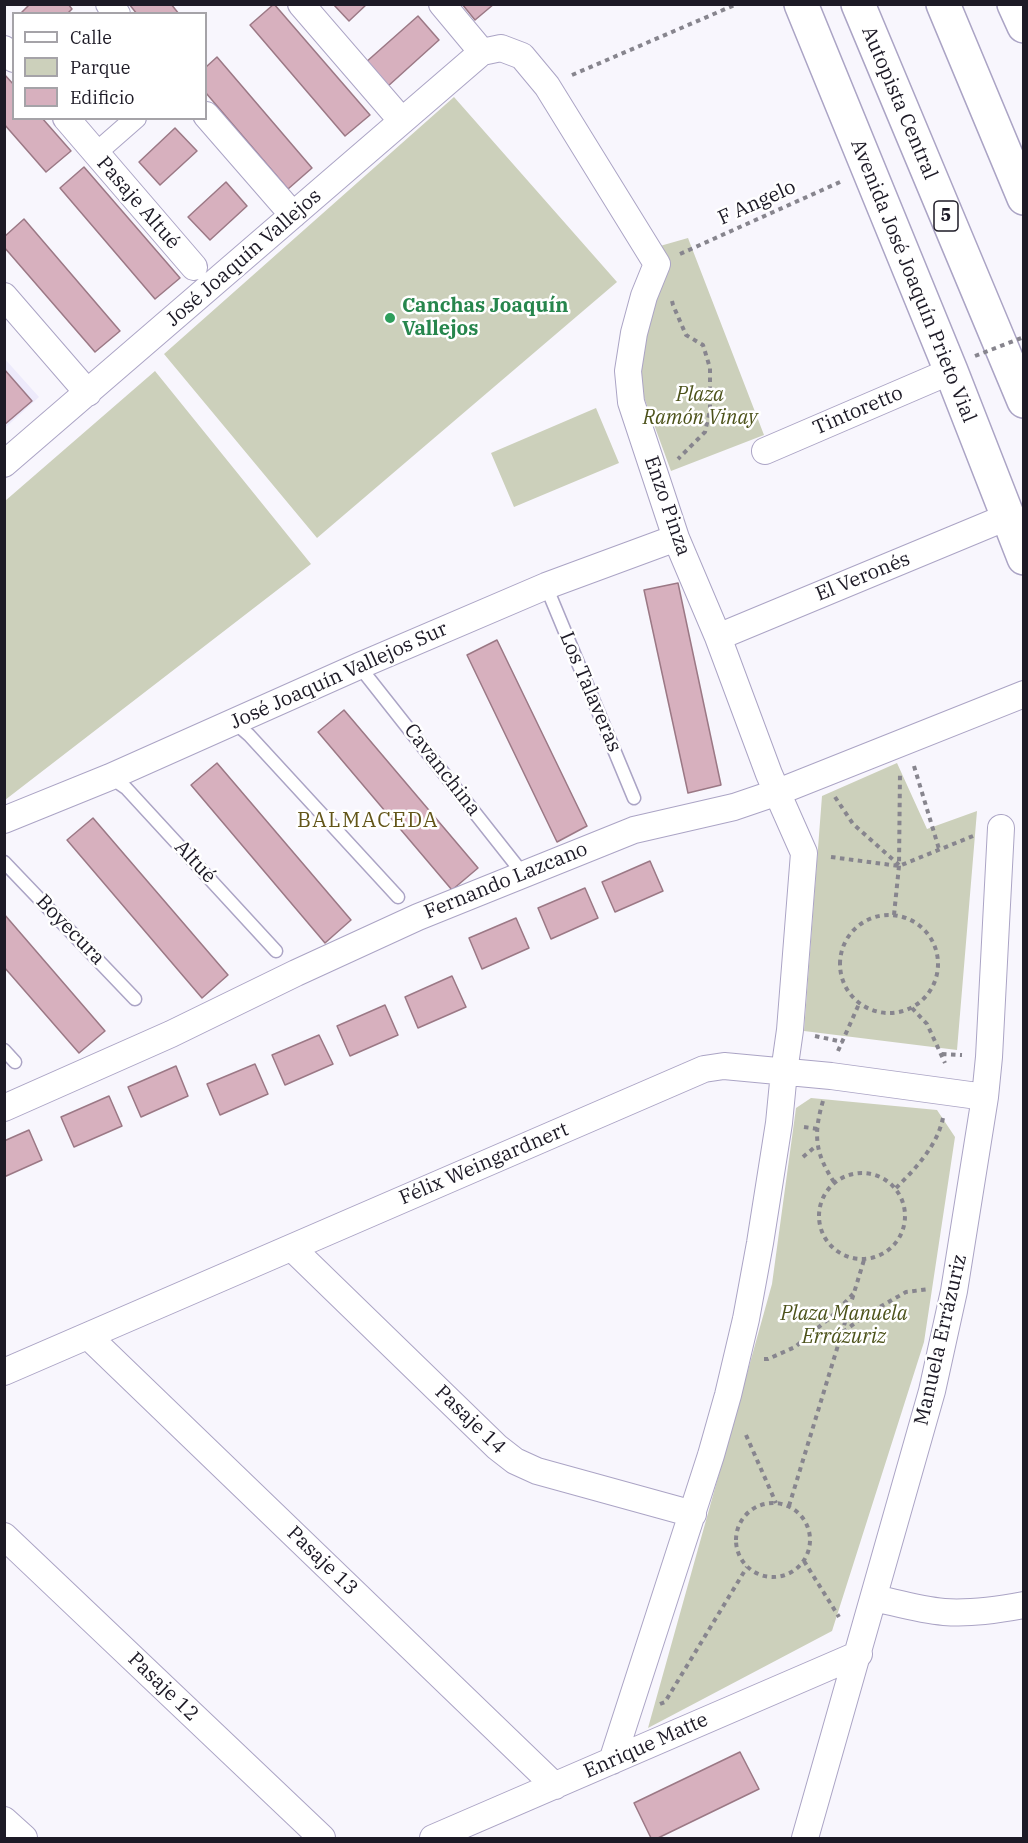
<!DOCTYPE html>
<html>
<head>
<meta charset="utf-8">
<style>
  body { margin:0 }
  #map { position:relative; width:1028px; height:1843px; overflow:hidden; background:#f8f6fd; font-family:"IBM Plex Serif",serif }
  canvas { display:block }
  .frame { position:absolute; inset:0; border:6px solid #1d1a26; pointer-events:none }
  .legend { position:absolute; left:12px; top:12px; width:195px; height:108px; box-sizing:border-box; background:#fff; border:2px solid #a5a3a8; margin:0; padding:8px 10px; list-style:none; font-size:18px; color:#1d1a26 }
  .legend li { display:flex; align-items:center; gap:12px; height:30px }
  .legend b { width:30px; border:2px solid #a5a3a8 }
</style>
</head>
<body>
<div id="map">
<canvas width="1028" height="1843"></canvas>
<div class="frame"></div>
<ul class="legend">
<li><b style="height:8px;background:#fff"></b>Calle</li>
<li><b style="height:16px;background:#ccd0bb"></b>Parque</li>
<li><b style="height:16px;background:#d7b0be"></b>Edificio</li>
</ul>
</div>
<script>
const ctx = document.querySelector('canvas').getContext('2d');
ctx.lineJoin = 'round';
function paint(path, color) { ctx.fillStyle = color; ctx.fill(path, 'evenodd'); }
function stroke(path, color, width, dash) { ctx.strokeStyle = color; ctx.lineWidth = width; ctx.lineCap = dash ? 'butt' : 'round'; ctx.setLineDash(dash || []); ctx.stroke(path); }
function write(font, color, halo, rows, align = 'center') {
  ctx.font = font + ' "IBM Plex Serif",serif'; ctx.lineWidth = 5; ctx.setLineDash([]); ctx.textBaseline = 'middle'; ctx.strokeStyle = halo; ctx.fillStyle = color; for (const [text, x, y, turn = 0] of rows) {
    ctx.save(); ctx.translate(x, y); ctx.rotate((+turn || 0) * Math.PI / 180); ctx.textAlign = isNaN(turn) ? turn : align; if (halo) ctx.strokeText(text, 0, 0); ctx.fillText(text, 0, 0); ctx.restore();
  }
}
paint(new Path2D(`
  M4 358 39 397 5 428 4 427Z`), '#edeafb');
paint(new Path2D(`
  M454 97 617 282 317 538 164 354Z
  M688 238 764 435 671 471 634 370 660 246Z
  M155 371 311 564 5 800V501Z
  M596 408 619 463 514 507 491 453Z
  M897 763 927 829 977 811 957 1050 804 1031 822 796Z
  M811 1098 937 1110 955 1137 924 1342 832 1631 648 1728 772 1284 796 1108Z`), '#ccd0bb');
const building = new Path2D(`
  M30 4H68L72 9 67 14H20Z
  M129 4H171L179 14H137Z
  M274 4 370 115 345 136 250 25Z
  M333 4H367L349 21Z
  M462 4H494L475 20Z
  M418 16 439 40 387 87 365 63Z
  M217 57 312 168 288 189 206 93V67Z
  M4 74 14 85V118H42L71 151 46 172 4 124Z
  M175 128 197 151 160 185 139 162Z
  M84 167 180 278 155 299 60 188Z
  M226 182 247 206 210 240 188 217Z
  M24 219 120 331 95 352 4 247V237Z
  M4 369 32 401 4 425Z
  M678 583 721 785 688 793 644 590Z
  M497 640 587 826 557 842 467 655Z
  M344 710 478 868 452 890 318 732Z
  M217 763 351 920 325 943 191 785Z
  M93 818 228 975 202 998 67 840Z
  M650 861 663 891 615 912 602 882Z
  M585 888 598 918 551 939 538 908Z
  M4 914 105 1031 79 1053 4 967Z
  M516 918 529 948 482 969 469 938Z
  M452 976 466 1007 418 1028 405 997Z
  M385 1005 398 1035 350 1056 337 1026Z
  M319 1035 333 1064 285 1085 272 1055Z
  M255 1064 268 1094 220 1115 207 1084Z
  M176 1066 188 1096 141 1117 128 1087Z
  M109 1096 122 1126 74 1147 61 1117Z
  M29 1130 42 1160 4 1177V1141Z
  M740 1752 759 1789 658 1838H651L634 1803Z`);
paint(building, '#d7b0be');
stroke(building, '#9b7885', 1.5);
const service = new Path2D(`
  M546 586 634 798
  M359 666 524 875
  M234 722 249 735 398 897
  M110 777 126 788 276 951
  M4 862 135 999
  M4 1050 15 1062`);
const pedestrian = new Path2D(`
  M96 153 136 118`);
const minor = new Path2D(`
  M109 4 117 14
  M301 4 402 121
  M442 4 482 52
  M4 49 14 59
  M206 115 293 215
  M66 118 194 267
  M4 296 88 393
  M765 451 951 371
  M4 464 482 52 501 48 522 56 547 86 657 264 644 296 634 333 628 371 631 402 676 538 718 637 769 774 804 853 790 1030 784 1072 779 1123 760 1243 746 1319 728 1395 711 1455 612 1761
  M718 637 1007 517
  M4 820 110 777 359 666 546 586 676 538
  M4 1108 171 1034 296 973 418 917 634 830 734 807 778 792 1024 694
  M292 1248 497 1447 515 1461 537 1471 693 1514
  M88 1336 555 1786
  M4 1372 704 1069 724 1066 831 1076 985 1097
  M4 1536 322 1838
  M874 1598C897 1603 920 1610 944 1612 971 1614 997 1610 1024 1605
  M4 1820 24 1838
  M433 1838 859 1654
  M805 1838 932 1391 954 1291 985 1097 989 1057 1001 828`);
const secondary = new Path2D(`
  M801 4 951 371 1024 558
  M1014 4 1024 26`);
const motorway = new Path2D(`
  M858 4 1024 401
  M943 4 1024 198`);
stroke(service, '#aba4c5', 15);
stroke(pedestrian, '#aba4c5', 22);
stroke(minor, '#aba4c5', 28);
stroke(secondary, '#aba4c5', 36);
stroke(motorway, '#aba4c5', 36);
stroke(new Path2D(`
  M572 75 737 4
  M680 254 840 182
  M672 301 673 305 686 335 703 345 710 368V410L705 432 678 459
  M914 766 939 849
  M835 797 853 824 899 865
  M831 857 899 866 973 836
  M840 964a49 49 0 1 1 98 0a49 49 0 1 1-98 0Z
  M894 915 899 866 900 772
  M912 1008 927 1024 945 1063
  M815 1036 843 1042
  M838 1051 859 1004
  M942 1054 962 1055
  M823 1101C813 1135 815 1153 834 1182
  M804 1127 818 1129
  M803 1157 816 1146
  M819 1216a43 43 0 1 1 86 0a43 43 0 1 1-86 0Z
  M896 1188C916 1168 937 1146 943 1118
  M843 1332 866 1315 906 1292 929 1289
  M764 1359H768L795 1347 832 1316 853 1294
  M746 1435 776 1503
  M736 1540a37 37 0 1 1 74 0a37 37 0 1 1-74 0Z
  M789 1506 864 1260
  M804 1561 839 1617
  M660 1704 665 1702 747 1567`), '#87858e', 4, [4.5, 4.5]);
stroke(service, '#fff', 12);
stroke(pedestrian, '#fff', 20);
stroke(minor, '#fff', 26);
stroke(secondary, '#fff', 33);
stroke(motorway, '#fff', 33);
stroke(new Path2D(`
  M975 356 1024 337`), '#87858e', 4, [4.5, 4.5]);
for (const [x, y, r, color] of [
  [390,318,6,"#2e9e5b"]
]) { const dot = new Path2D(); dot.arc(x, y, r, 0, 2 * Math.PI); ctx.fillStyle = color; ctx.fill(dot); stroke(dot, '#fff', 2); }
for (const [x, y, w] of [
  [946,216,24]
]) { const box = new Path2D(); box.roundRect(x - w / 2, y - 15, w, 30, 4.5); ctx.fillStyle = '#fff'; ctx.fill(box); stroke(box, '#1d1a26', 1.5); }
write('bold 18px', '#1d1a26', null, [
  ["5",946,216]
]);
write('20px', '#1d1a26', '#fff', [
  ["Autopista Central",899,103,67],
  ["Pasaje Altué",138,203,49],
  ["F Angelo",757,203,-24],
  ["José Joaquín Vallejos",244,258,-41],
  ["Avenida José Joaquín Prieto Vial",913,281,68],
  ["Tintoretto",858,411,-23],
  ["Enzo Pinza",667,506,71],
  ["El Veronés",863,577,-22],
  ["José Joaquín Vallejos Sur",339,676,-24],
  ["Los Talaveras",590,692,67],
  ["Cavanchina",442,770,52],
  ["Altué",195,862,47],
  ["Fernando Lazcano",506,881,-22],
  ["Boyecura",70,930,46],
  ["Félix Weingardnert",484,1164,-23],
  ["Manuela Errázuriz",941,1340,-77],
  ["Pasaje 14",470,1420,44],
  ["Pasaje 13",322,1561,44],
  ["Pasaje 12",163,1687,44],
  ["Enrique Matte",646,1746,-24]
]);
write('bold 20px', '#27864d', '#fff', [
  ["Canchas Joaquín",402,306],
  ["Vallejos",402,329]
], 'left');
write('italic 20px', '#4c521a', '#fff', [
  ["Plaza",700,395],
  ["Ramón Vinay",700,418],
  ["Plaza Manuela",844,1314],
  ["Errázuriz",844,1337]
]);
ctx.letterSpacing = '1.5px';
write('21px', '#635619', '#fff', [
  ["BALMACEDA",368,821]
]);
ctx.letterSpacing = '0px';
</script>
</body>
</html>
